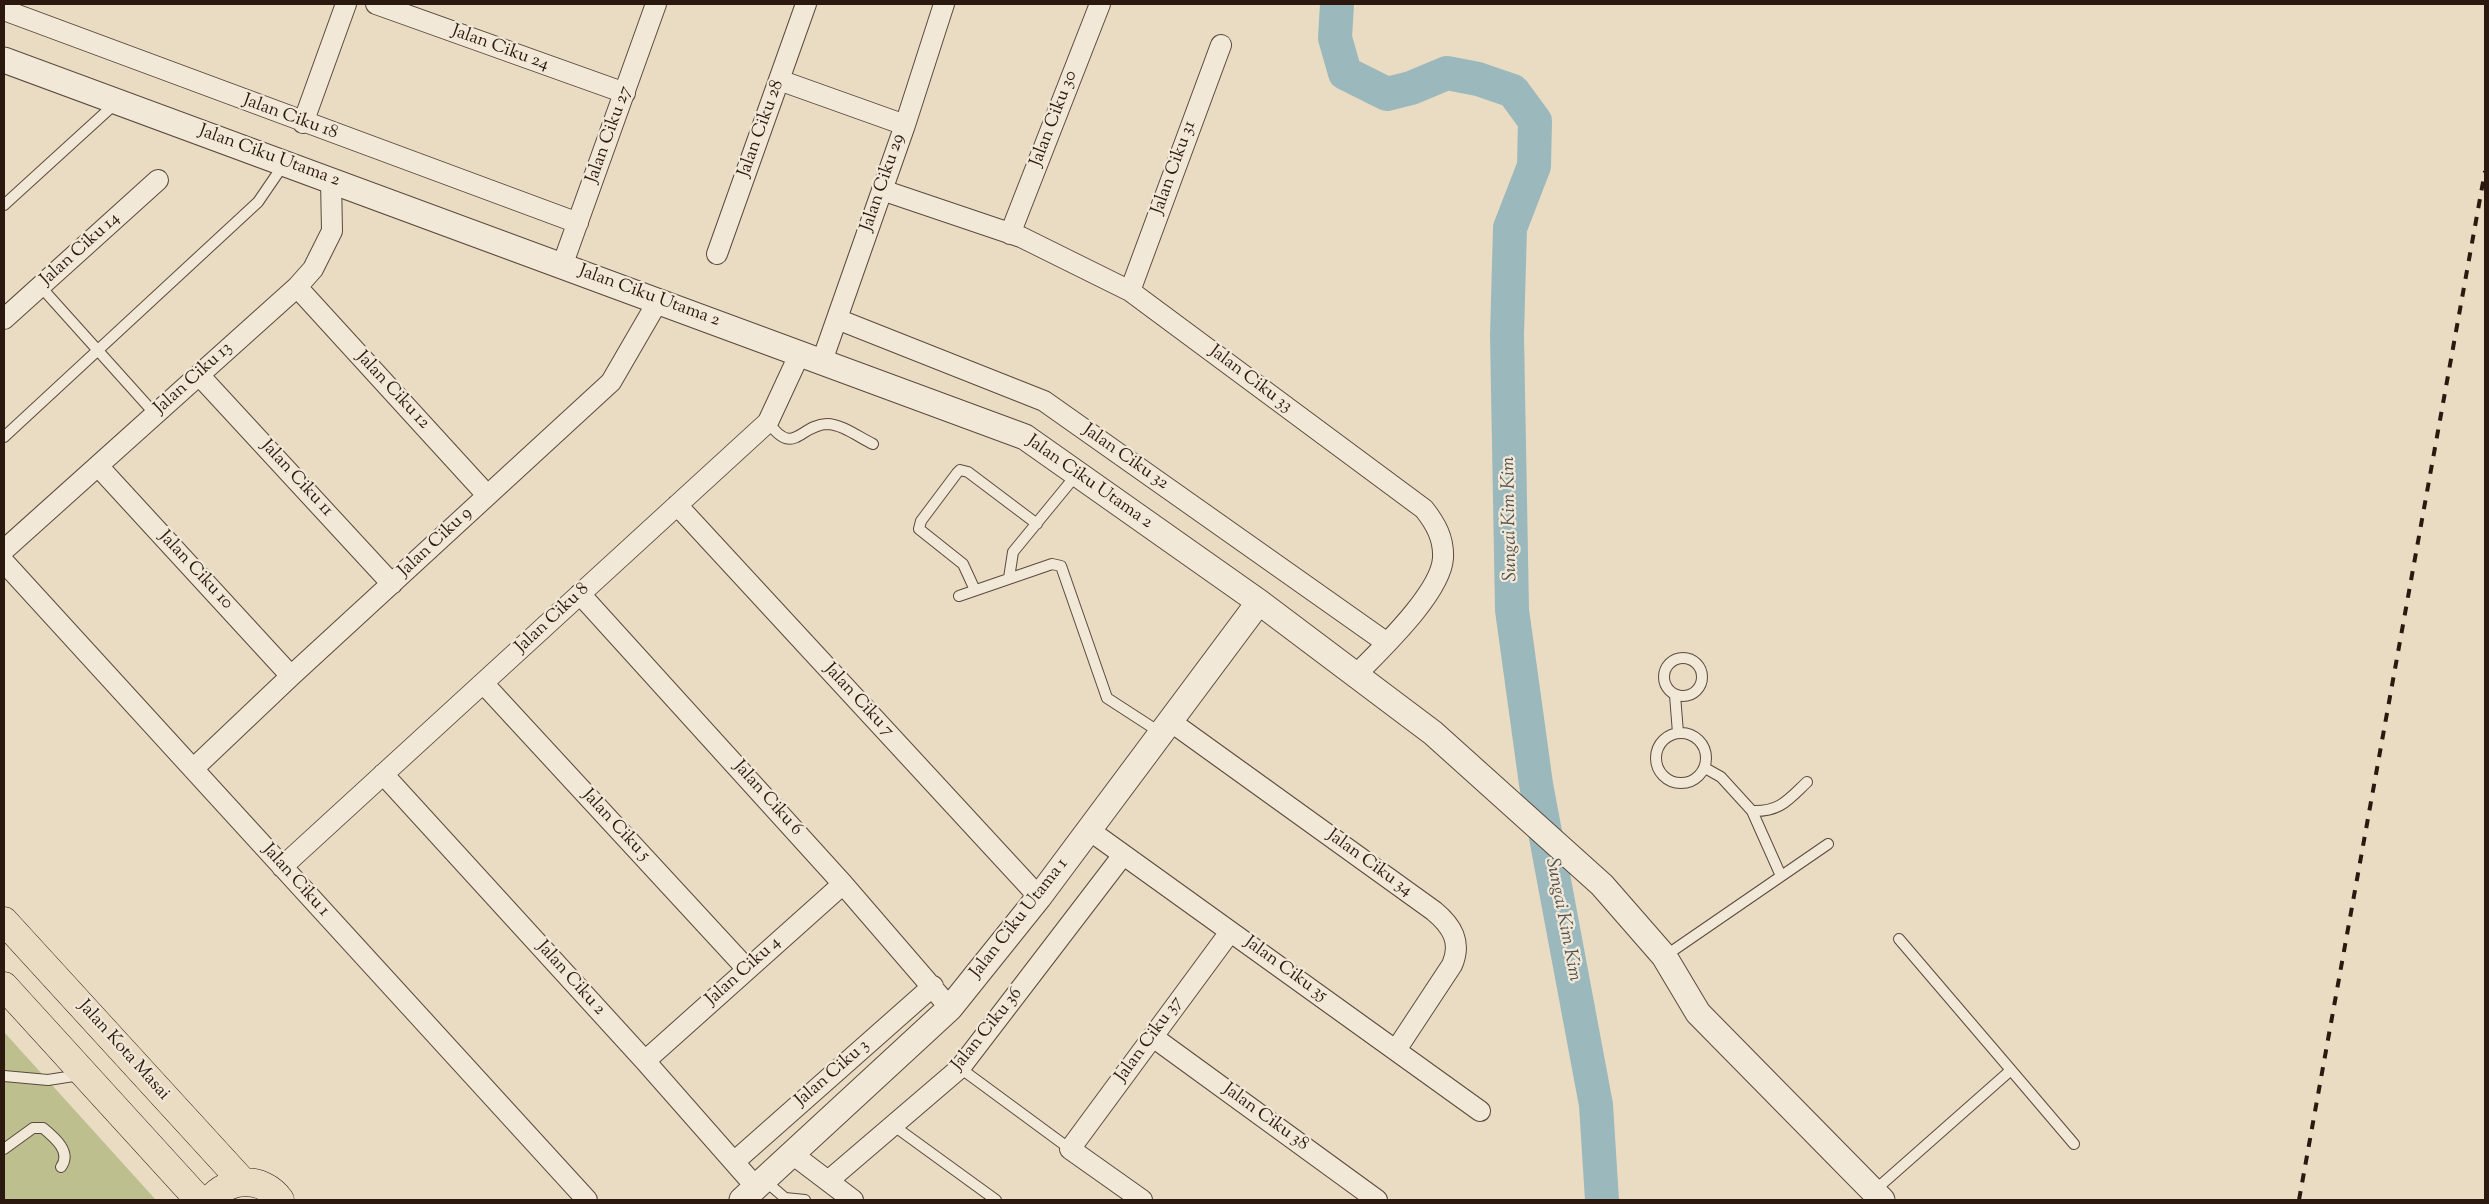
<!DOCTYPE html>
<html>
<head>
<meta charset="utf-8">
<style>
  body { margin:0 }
  #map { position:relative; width:2489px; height:1204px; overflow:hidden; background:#eadcc3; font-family:"Sorts Mill Goudy",serif }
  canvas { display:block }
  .frame { position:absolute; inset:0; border:5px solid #2b1910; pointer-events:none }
</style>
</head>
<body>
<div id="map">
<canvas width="2489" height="1204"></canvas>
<div class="frame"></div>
</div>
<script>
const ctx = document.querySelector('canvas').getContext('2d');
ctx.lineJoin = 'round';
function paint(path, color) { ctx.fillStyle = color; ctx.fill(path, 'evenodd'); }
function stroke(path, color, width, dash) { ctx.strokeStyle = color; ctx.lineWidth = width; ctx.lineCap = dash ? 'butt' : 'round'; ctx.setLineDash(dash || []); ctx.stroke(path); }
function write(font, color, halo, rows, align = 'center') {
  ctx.font = font + ' "Sorts Mill Goudy",serif'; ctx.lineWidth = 4.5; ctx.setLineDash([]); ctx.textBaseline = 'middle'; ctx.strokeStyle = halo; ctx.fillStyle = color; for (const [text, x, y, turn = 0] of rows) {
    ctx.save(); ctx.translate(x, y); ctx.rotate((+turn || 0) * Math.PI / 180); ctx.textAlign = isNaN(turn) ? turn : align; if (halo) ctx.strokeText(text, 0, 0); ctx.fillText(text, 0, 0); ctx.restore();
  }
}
paint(new Path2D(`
  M4 1032 156 1200H4Z`), '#bdbf8f');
stroke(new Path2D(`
  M1337 4 1335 38 1345 73 1387 94 1411 88 1447 73 1478 79 1513 91 1535 121 1534 166 1510 228 1507 335 1512 610 1536 784 1596 1105 1602 1200`), '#9bb9bc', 34);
const service = new Path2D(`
  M4 205 117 102
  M40 286 155 414
  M768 422C794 458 799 425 827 424 842 424 860 438 873 444
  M4 437 258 202 284 164
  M1009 578 1013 552 1077 474
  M975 590 963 564 919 529 921 521 957 473 960 470 968 472 1037 524
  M959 596 1052 564 1061 566 1107 698 1161 733
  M1664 677a19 19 0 1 1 38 0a19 19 0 1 1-38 0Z
  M1675 695 1678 733
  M1656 758a25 25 0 1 1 50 0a25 25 0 1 1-50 0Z
  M1705 768 1721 777 1752 811
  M1781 876 1752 811C1780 812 1788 800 1807 782
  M1899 939 2011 1070
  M1665 956 1828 844
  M960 1068 1070 1149
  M4 1076 48 1080 80 1075
  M894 1126 996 1200
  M4 1149 33 1128H43C55 1138 72 1152 61 1167
  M763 1179 785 1198 805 1200
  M1874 1191 2011 1070 2074 1144`);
const minor = new Path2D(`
  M376 4 625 93
  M4 10 578 223
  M779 80 905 125
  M303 123 346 4
  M882 190 1021 237 1130 291 1424 509C1436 524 1444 539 1443 558 1441 593 1380 650 1356 675
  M1010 234 1100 4
  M717 254 806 4
  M562 266 656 4
  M297 287 487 495
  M1130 291 1221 45
  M4 319 158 180
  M837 319 1044 401 1387 643
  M822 361 905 125 944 4
  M199 375 392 584
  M98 466 291 676
  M677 505 1039 897
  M4 550 297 287 313 269 332 231 331 180
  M4 562 587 1200
  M580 594 843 884 950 1008
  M483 683 747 969
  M1170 721 1434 911C1452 926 1462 942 1452 965L1396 1050
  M193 769 291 676 611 382 658 301
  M383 774 645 1061 755 1186
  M1089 830 1480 1111
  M282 867 768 422 800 353
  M1153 1037 1377 1200
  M645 1061 843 884
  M791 1153 853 1200
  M734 1162 933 986
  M828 1181 960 1068 1123 855
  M1142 1200 1070 1149 1230 932`);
const tertiary = new Path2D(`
  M4 60 1025 437 1259 602 1433 733 1602 885 1664 956 1698 1013 1882 1200
  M742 1200 950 1008 1039 897 1259 602`);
const primary = new Path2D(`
  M4 921 242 1181
  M4 986 199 1200
  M210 1200C228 1178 262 1175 280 1200`);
stroke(service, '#5b4a3d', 12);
stroke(minor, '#5b4a3d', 22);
stroke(tertiary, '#5b4a3d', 27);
stroke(primary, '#2b1910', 29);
stroke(service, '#f1e8d8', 10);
stroke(minor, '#f1e8d8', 20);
stroke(tertiary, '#f1e8d8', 25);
stroke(primary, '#eadcc3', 28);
stroke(new Path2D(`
  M2299 1200 2485 171`), '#2b1910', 4, [9, 9]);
write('18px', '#2b1910', '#f1e8d8', [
  ["Jalan Ciku 24",500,49,20],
  ["Jalan Ciku 18",290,118,20],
  ["Jalan Ciku 30",1055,119,-69],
  ["Jalan Ciku 28",762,129,-70],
  ["Jalan Ciku 27",610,135,-70],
  ["Jalan Ciku Utama 2",269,157,20],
  ["Jalan Ciku 31",1175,168,-70],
  ["Jalan Ciku 29",884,183,-71],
  ["Jalan Ciku 14",81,250,-42],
  ["Jalan Ciku Utama 2",649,297,20],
  ["Jalan Ciku 13",194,379,-42],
  ["Jalan Ciku 33",1250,380,37],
  ["Jalan Ciku 12",392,391,47],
  ["Jalan Ciku 32",1125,458,35],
  ["Jalan Ciku 11",296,479,47],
  ["Jalan Ciku Utama 2",1089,483,35],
  ["Jalan Ciku 9",436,543,-43],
  ["Jalan Ciku 10",195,571,47],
  ["Jalan Ciku 8",553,619,-43],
  ["Jalan Ciku 7",858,701,47],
  ["Jalan Ciku 6",767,799,48],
  ["Jalan Ciku 5",615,826,47],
  ["Jalan Ciku 34",1369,864,36],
  ["Jalan Ciku 1",295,881,48],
  ["Jalan Ciku Utama 1",1020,919,-52],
  ["Jalan Ciku 35",1285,970,36],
  ["Jalan Ciku 4",744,972,-42],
  ["Jalan Ciku 2",570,979,48],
  ["Jalan Ciku 36",988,1030,-51],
  ["Jalan Ciku 37",1150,1040,-54],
  ["Jalan Kota Masai",123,1051,48],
  ["Jalan Ciku 3",833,1074,-41],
  ["Jalan Ciku 38",1265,1118,36]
]);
write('italic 19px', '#52514c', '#f1e8d8', [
  ["Sungai Kim Kim",1511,519,-91],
  ["Sungai Kim Kim",1562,920,79]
]);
</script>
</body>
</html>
